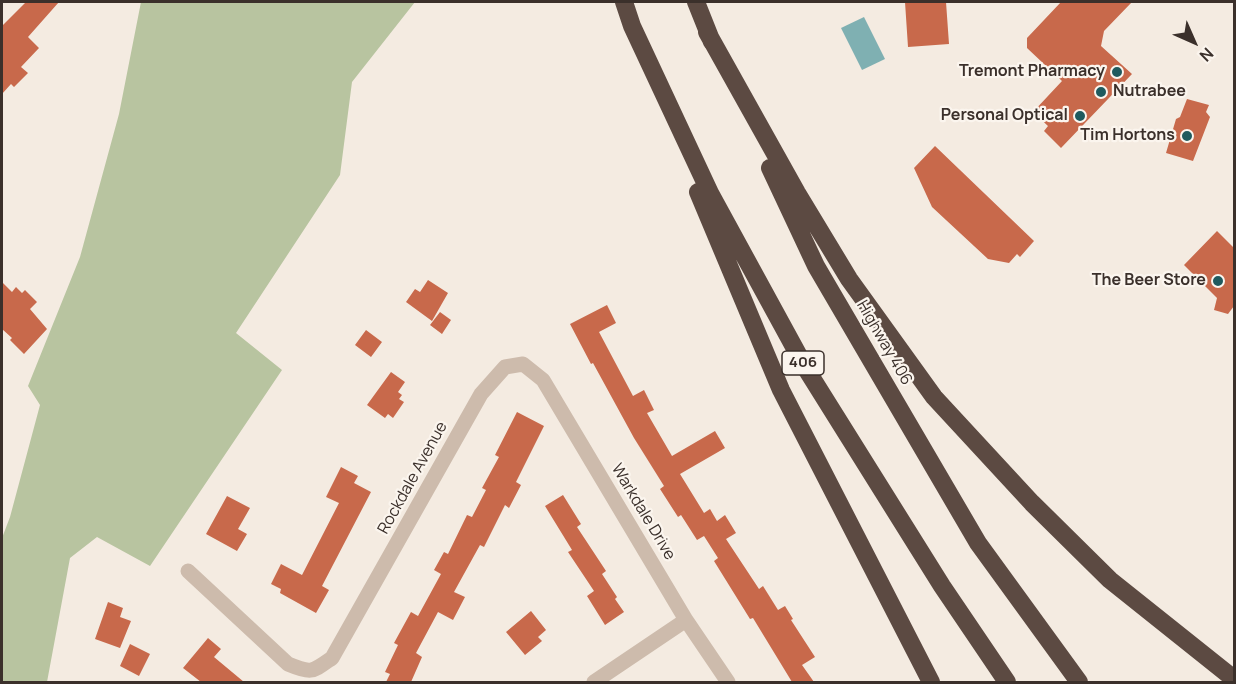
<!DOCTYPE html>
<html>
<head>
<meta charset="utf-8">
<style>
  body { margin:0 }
  #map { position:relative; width:1236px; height:684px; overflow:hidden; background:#f4ebe1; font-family:Manrope,sans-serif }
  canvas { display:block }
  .frame { position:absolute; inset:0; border:3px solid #3b302b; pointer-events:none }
  .north { position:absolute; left:1164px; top:12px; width:60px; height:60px; -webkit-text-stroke:4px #fbf5ee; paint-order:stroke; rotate:135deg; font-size:16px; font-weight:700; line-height:24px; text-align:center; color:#3b302b }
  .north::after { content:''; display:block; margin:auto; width:21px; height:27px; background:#3b302b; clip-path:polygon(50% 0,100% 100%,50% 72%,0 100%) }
</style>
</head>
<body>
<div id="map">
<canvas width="1236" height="684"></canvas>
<div class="frame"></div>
<div class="north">N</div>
</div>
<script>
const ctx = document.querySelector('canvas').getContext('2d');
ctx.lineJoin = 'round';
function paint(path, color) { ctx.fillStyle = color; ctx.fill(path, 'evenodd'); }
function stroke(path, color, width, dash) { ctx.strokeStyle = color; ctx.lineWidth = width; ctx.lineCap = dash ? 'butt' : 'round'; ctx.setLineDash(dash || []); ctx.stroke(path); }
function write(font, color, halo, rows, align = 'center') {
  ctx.font = font + ' Manrope,sans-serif'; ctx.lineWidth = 4.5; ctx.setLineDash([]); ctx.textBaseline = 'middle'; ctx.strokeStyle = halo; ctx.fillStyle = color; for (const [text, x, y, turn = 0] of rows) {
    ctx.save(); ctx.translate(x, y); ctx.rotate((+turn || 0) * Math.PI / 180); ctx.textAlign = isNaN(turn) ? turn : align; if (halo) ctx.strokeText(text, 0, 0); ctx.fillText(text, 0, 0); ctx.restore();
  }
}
paint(new Path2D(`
  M141 2H415L352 82 340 175 236 333 282 370 150 566 97 537 70 558 47 682H2V538L10 517 40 405 28 386 80 257 119 114Z`), '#b8c4a0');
paint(new Path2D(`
  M864 17 885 59 862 70 841 28Z`), '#7fb0b2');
paint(new Path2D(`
  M26 2H59L28 37 39 48 21 67 28 73 14 87 11 84 2 94V26Z
  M905 2H946L949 44 908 47Z
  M1061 2H1132L1104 31 1101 46 1132 74 1061 148 1044 131 1048 126 1033 112 1062 81 1027 48V38Z
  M1187 99 1209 105 1206 112 1210 117 1193 161 1166 153 1176 119 1180 117Z
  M935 146 1034 241 1020 257 1017 254 1009 263 988 259 932 207 914 168Z
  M1217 231 1234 248V306L1228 314 1214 310 1217 298 1184 265Z
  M428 280 448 293 432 321 406 302 415 289 420 292Z
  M2 282 12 292 16 287 22 293 25 290 37 302 30 309 47 329 24 354 10 340 12 338 2 329Z
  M607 305 616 323 599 332 633 396 644 390 654 410 647 413 672 456 715 431 725 448 680 474 704 513 710 509 717 521 725 515 736 533 726 539 759 589 763 586 778 610 785 606 793 619 791 620 815 657 802 665 814 682H792L753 618 750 619 714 561 718 558 704 536 697 540 681 515 678 517 660 489 664 486 634 438 593 363 591 364 570 324Z
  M440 312 451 320 442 334 430 325Z
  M366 330 382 342 371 357 355 345Z
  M391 372 405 382 398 392 402 395 399 399 404 402 393 418 388 414 385 418 367 405Z
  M517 412 544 426 516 482 521 485 509 508 505 505 484 547 480 545 454 592 465 597 453 620 438 612 416 653 422 657 411 682H386L390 674 385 672 398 645 394 643 411 612 418 616 441 574 434 570 444 552 448 554 467 515 472 517 486 490 482 488 499 457 495 455Z
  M341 467 358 476 354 483 371 492 322 586 329 590 316 613 280 593 281 589 271 584 281 564 302 575 339 503 326 497Z
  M563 495 581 524 577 527 606 571 602 574 617 597 615 599 624 612 605 625 587 596 594 591 568 552 572 550 545 506Z
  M227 496 250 508 238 529 247 534 237 551 206 534Z
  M108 602 123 608 120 617 131 621 120 648 95 639Z
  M531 611 546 630 538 637 542 641 525 655 506 632Z
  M208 638 221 649 214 657 244 682H201L183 668Z
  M130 644 150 654 139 676 120 666Z`), '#c8694b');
stroke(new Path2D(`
  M188 571 288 664C312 674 312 672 332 658L481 394 505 367 523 364 543 380 686 620 728 682
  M594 682 686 620`), '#cdbbac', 15);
stroke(new Path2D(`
  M624 2 632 26 710 193 805 367 942 586 1007 682
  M696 2 712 42
  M707 32 797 193 849 279 934 397 1032 503 1110 580 1234 679
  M770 168 816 266 978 543 1079 682
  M698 192 781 390 931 682`), '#5c4a42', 18);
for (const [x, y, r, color] of [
  [1117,72,6,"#1f5a5e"],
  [1101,92,6,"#1f5a5e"],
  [1080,116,6,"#1f5a5e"],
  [1187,136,6,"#1f5a5e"],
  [1218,281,6,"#1f5a5e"]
]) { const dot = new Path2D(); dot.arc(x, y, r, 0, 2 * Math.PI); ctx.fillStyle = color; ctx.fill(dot); stroke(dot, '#fbf5ee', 2); }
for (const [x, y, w] of [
  [803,363,42]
]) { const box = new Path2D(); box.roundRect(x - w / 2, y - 12, w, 24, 4.5); ctx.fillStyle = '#fbf5ee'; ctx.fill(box); stroke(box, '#3b302b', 1.5); }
write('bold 15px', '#3b302b', null, [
  ["406",803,363]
]);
write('bold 16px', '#3b302b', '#fbf5ee', [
  ["Tremont Pharmacy",1105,72],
  ["Nutrabee",1113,92,"left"],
  ["Personal Optical",1068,116],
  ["Tim Hortons",1175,136],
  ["The Beer Store",1206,281]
], 'right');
write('16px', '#3b302b', '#fbf5ee', [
  ["Highway 406",884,343,60],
  ["Rockdale Avenue",413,478,-61],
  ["Warkdale Drive",643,512,59]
]);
</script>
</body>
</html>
